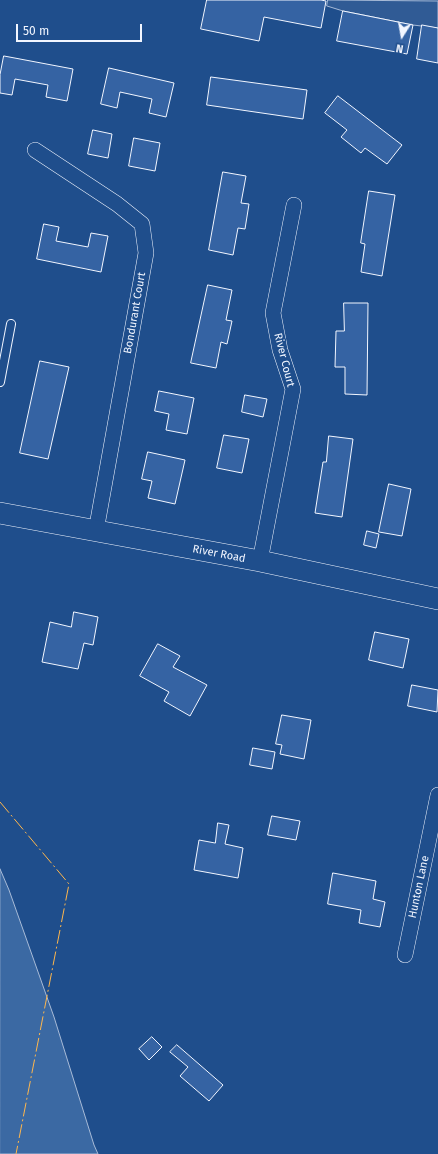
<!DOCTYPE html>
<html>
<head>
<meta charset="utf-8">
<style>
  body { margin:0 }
  #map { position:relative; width:438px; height:1154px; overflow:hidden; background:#1f4e8c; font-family:"Fira Sans",sans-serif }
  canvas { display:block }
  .north { position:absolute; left:382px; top:16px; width:40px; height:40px; -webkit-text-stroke:3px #1f4e8c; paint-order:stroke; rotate:191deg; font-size:11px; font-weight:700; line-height:16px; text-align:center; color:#f2f6ff }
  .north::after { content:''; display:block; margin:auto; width:14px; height:18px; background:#f2f6ff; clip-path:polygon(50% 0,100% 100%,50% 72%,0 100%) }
  .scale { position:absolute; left:16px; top:24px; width:126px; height:18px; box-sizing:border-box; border:2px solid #f2f6ff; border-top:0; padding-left:5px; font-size:12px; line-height:14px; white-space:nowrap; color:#f2f6ff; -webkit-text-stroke:3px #1f4e8c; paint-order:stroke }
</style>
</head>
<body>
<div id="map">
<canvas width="438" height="1154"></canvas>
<div class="north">N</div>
<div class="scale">50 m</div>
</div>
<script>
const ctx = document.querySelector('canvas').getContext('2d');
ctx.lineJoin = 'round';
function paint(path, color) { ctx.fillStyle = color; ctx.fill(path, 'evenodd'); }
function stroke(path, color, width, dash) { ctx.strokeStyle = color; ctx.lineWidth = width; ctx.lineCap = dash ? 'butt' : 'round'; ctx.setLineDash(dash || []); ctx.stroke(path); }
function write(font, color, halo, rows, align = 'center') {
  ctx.font = font + ' "Fira Sans",sans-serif'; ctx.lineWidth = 3; ctx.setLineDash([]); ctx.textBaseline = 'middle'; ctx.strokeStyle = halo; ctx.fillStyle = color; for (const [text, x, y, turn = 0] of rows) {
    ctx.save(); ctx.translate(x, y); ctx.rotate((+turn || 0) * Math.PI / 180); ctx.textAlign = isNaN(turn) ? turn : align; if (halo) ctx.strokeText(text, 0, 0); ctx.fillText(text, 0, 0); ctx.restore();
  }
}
const parking = new Path2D(`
  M328 0 438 1V28L413 25 343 11 327 6Z`);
paint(parking, '#305b95');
stroke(parking, '#a8bbd7', 1);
const water = new Path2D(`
  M0 869 9 890 54 1017 94 1145 98 1154H0Z`);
paint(water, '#3b69a3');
stroke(water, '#a8bbd7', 1);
const building = new Path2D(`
  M207 0H321L326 1 321 28 264 17 259 41 201 29Z
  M343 11 413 25 407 54 337 41Z
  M422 25 438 28V63L417 59Z
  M4 56 73 69 67 101 46 97 48 85 15 79 12 95 0 93V75Z
  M109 68 174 83 166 117 149 113 152 99 120 92 117 108 101 104Z
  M211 77 307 90 303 119 207 105Z
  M338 96 402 145 387 164 365 148 361 153 341 137 347 130 325 113Z
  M93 130 112 134 108 158 88 154Z
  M134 138 160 143 155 171 129 166Z
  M223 172 246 176 241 203 249 204 245 229 238 228 233 255 209 250Z
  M369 191 395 195 382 276 361 272 365 244 361 243Z
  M44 224 59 227 56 241 88 247 91 233 108 236 101 272 37 259Z
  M208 285 232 290 226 320 232 321 227 344 221 342 216 368 191 363Z
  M344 303H368L367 395 345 394V367H335L336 331H344Z
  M40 361 69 367 48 459 20 453Z
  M159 391 194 398 187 434 166 430 169 414 155 411Z
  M245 395 267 399 263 417 242 412Z
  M224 435 249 439 242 473 217 468Z
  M329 436 353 439 342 517 315 513 323 462H326Z
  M148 452 185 460 175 504 148 498 152 481 142 479Z
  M389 484 411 489 402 536 379 532Z
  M367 531 379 534 376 548 364 545Z
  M74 612 98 617 93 645 84 643 78 669 42 662 50 622 71 627Z
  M375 632 409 639 403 668 369 660Z
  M158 644 180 656 173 667 207 685 190 716 164 701 169 692 140 676Z
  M412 685 438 690 437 712 408 706Z
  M282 715 311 720 304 759 280 754 282 745 276 744Z
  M253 748 275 752 272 769 250 765Z
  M272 816 300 821 296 840 268 835Z
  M218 823 229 825 225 844 243 848 238 878 194 870 199 840 215 843Z
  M333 873 376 881 373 899 385 902 380 927 359 923 361 910 328 904Z
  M152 1037 162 1047 149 1060 139 1049Z
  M177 1045 223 1085 209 1101 180 1076 188 1067 170 1052Z`);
paint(building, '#3563a3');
stroke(building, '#f2f6ff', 1);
const lane = new Path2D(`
  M0 382 11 324`);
const street = new Path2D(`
  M35 150 117 204 142 224 146 253 96 531
  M260 561 293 389 280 350 273 313 294 205
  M405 955 438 795`);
const secondary = new Path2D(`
  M0 513 260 561 438 599`);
stroke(lane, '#f2f6ff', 10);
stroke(street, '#f2f6ff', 16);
stroke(secondary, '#f2f6ff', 22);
stroke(lane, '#1f4e8c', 8);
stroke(street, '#1f4e8c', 15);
stroke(secondary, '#1f4e8c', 21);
stroke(new Path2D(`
  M0 802 69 884 16 1154`), '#ffb74d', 1, [14, 3, 2, 3]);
write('11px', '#f2f6ff', '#1f4e8c', [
  ["Bondurant Court",135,313,-80],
  ["River Court",284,360,76],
  ["River Road",219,554,11],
  ["Hunton Lane",419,887,-78]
]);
</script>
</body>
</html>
